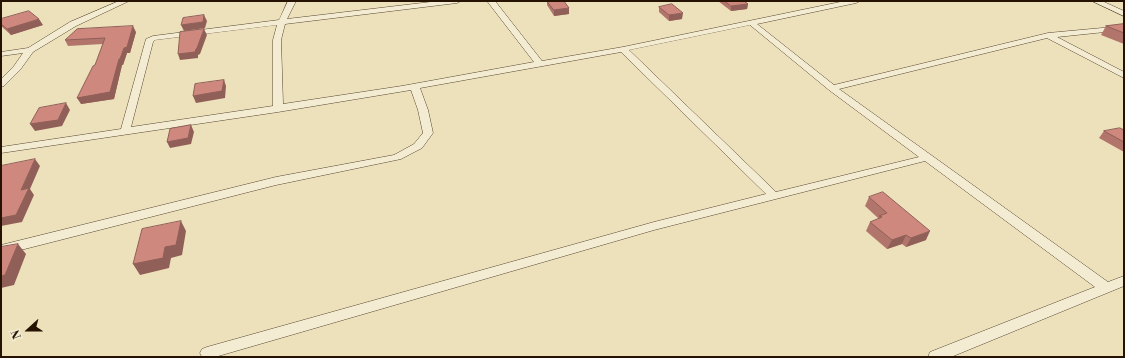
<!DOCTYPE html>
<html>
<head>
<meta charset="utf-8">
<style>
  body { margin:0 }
  #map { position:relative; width:1125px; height:358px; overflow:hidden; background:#ece1bb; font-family:"Libre Bodoni",serif }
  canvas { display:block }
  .frame { position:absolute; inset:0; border:2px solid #251200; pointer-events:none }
  .north { position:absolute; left:8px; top:310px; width:40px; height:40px; -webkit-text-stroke:3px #f3ecd3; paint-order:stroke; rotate:249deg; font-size:11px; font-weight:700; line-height:16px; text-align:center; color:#251200 }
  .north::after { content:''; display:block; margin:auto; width:14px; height:18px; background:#251200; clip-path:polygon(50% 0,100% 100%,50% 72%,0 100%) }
</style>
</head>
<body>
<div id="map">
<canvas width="1125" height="358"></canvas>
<div class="frame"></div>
<div class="north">N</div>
</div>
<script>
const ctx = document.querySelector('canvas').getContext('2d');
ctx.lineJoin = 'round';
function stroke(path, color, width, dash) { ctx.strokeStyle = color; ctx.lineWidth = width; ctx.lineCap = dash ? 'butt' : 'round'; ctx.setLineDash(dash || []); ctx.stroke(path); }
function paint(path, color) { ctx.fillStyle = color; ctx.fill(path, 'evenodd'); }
const minor = new Path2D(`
  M119 1H129L76 26 33 52 20 70 4 86 1 87V79L14 66 23 53 1 56V52L28 48 70 22Z
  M288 1H296L287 19 439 1H461L457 3 285 24 281 40 283 104 402 86 534 62 487 1H495L542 61 623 47 845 1H860L856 3 757 24 834 85 1048 33 1124 26V30L1057 37 1124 72V78L1047 38 839 89 1108 282 1124 276V286L951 357H928L930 352 1095 287 925 161 654 230 215 357H202L200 353 202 349 207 347 654 222 766 194 621 52 420 88 428 110 433 133 422 148 401 159 276 185 1 255V245L276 177 394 155 414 144 423 133 418 110 411 90 278 112 1 153V147L121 129 146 39 153 36 279 20ZM277 25 273 40V106L131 127 153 42 155 40ZM750 25 829 90 919 157 776 192 629 50Z
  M1092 1H1102L1124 11V16Z`);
stroke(minor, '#57462f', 1);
paint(minor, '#f3ecd3');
paint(new Path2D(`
  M547 1H564L569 14 554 16 547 5Z
  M718 1H744L748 4 747 9 731 11Z
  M659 7 682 19 669 21 659 12Z
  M1 19 43 25 11 35 1 26Z
  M1124 24V44L1101 35 1106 26Z
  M136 32 130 53H127L123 65H122L114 99 81 104 103 44 68 46 65 40Z
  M1124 130V152L1099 138 1104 131Z
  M869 197 926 240 906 247 902 244 887 249 866 231 870 222 878 219V218L865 206Z`), '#b1756c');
paint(new Path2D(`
  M748 4 747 9 731 11V6Z
  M569 8V14L554 16V10Z
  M683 13 682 19 669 21V15Z
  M204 15 207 21 205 28 184 31 181 25Z
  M39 19 43 25 11 35 7 29Z
  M133 26 136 32 130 53H127L123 65H122L114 99 81 104 77 98 119 59Z
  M204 29 207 35 200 54 198 55V58L180 60 178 54 196 49Z
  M224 80 226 86 225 98 196 103 193 96Z
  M66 103 70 110 62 126 35 131 30 124Z
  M191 125 194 132 191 144 170 148 167 142Z
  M35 159 40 166 30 189 34 195 22 222 1 226V218L21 190Z
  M181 221 186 231 182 255 171 258 169 268 140 275 133 264 165 247Z
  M930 231 926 240 906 247 911 238Z
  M906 235 902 244 887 249 892 240Z
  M18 244 26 254 14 285 1 288V276Z`), '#905f58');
const building = new Path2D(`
  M547 1H564L569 8 554 10Z
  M725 1H744L748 4 731 6Z
  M672 4 683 13 669 15 659 7Z
  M29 11 39 19 7 29 1 24V19Z
  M204 15 203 22 181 25 183 18Z
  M1124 24V33L1106 26Z
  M133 26 127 47 124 48 120 59H119L110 92 77 98 93 66 95 65 105 38 65 40 77 29Z
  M204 29 197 48 196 49 195 52 178 54 180 32Z
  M224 80 222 91 193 96 195 84Z
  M66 103 58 120 30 124 39 108Z
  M191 125 188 138 167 142 170 129Z
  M1120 128 1124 130V142L1104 131Z
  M35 159 21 190 29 188 16 215 1 218V166Z
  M883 192 930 231 911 238 906 235 892 240 870 222 882 217 879 216 887 213 869 197Z
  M181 221 176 245 165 247 163 258 133 264 142 229Z
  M18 244 5 275 1 276V247Z`);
paint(building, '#ce887e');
stroke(building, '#905f58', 1);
</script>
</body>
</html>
